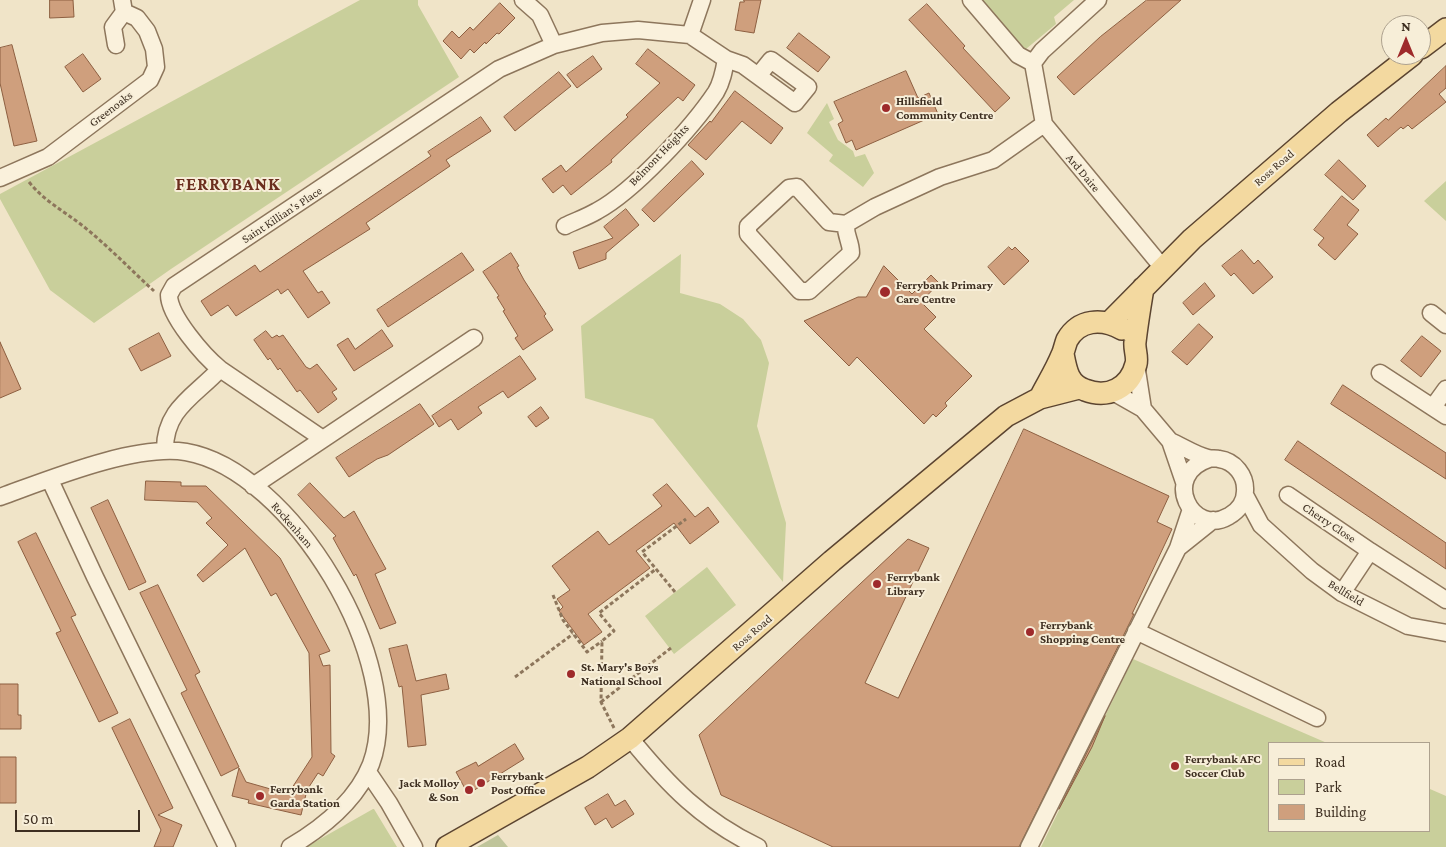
<!DOCTYPE html>
<html>
<head>
<meta charset="utf-8">
<style>
  body { margin:0 }
  #map { position:relative; width:1446px; height:847px; overflow:hidden; background:#f0e4c8; font-family:"Crimson Pro",serif }
  canvas { display:block }
  .legend { position:absolute; left:1268px; top:742px; width:162px; height:90px; box-sizing:border-box; background:#f7eed8; border:1px solid #ada18e; margin:0; padding:6px 9px; list-style:none; font-size:15px; color:#3d2e20 }
  .legend li { display:flex; align-items:center; gap:10px; height:25px }
  .legend b { width:25px; border:1px solid #ada18e }
  .north { position:absolute; left:1381px; top:15px; width:50px; height:50px; box-sizing:border-box; background:#f7eed8; border:1px solid #ada18e; border-radius:50%; rotate:0deg; font-size:14px; font-weight:700; line-height:20px; text-align:center; color:#3d2e20 }
  .north::after { content:''; display:block; margin:auto; width:18px; height:22px; background:#9e2a2b; clip-path:polygon(50% 0,100% 100%,50% 72%,0 100%) }
  .scale { position:absolute; left:15px; top:810px; width:125px; height:22px; box-sizing:border-box; border:2px solid #3d2e20; border-top:0; padding-left:6px; font-size:15px; line-height:18px; white-space:nowrap; color:#3d2e20; -webkit-text-stroke:4px #f7eed8; paint-order:stroke }
</style>
</head>
<body>
<div id="map">
<canvas width="1446" height="847"></canvas>
<ul class="legend">
<li><b style="height:6px;background:#f3d9a0"></b>Road</li>
<li><b style="height:14px;background:#c9cf9b"></b>Park</li>
<li><b style="height:14px;background:#cf9f7d"></b>Building</li>
</ul>
<div class="north">N</div>
<div class="scale">50 m</div>
</div>
<script>
const ctx = document.querySelector('canvas').getContext('2d');
ctx.lineJoin = 'round';
function paint(path, color) { ctx.fillStyle = color; ctx.fill(path, 'evenodd'); }
function stroke(path, color, width, dash) { ctx.strokeStyle = color; ctx.lineWidth = width; ctx.lineCap = dash ? 'butt' : 'round'; ctx.setLineDash(dash || []); ctx.stroke(path); }
function write(font, color, halo, rows, align = 'center') {
  ctx.font = font + ' "Crimson Pro",serif'; ctx.lineWidth = 4; ctx.setLineDash([]); ctx.textBaseline = 'middle'; ctx.strokeStyle = halo; ctx.fillStyle = color; for (const [text, x, y, turn = 0] of rows) {
    ctx.save(); ctx.translate(x, y); ctx.rotate((+turn || 0) * Math.PI / 180); ctx.textAlign = isNaN(turn) ? turn : align; if (halo) ctx.strokeText(text, 0, 0); ctx.fillText(text, 0, 0); ctx.restore();
  }
}
paint(new Path2D(`
  M360 0H418V5L459 77 171 269 94 323 50 290 0 199V194Z
  M977 0H1074L1054 17 1056 24 1026 49 1015 46Z
  M827 103 834 119 829 122 838 140 853 151 855 157 865 154 874 173 863 187 829 161 833 155 807 133Z
  M1446 181V221L1424 201Z
  M681 254 680 293 720 304 743 319 761 340 769 363 757 426 786 523 783 582 653 419 585 398 581 326Z
  M707 567 736 605 674 654 645 616Z
  M1133 659 1327 743H1270V831H1430V789L1446 796V847H1041Z
  M374 809 397 847H306L373 809Z`), '#c9cf9b');
paint(new Path2D(`
  M498 835 508 847H477Z`), '#bfc49a');
const building = new Path2D(`
  M50 0H73L74 17 50 18Z
  M744 0H761L754 33 735 30 740 2H744Z
  M1147 0H1181L1074 95 1057 77 1100 37Z
  M500 3 515 18 499 34 497 33 486 44 485 42 474 53 470 49 461 59 443 41 452 31 459 38 470 27 473 30Z
  M927 4 965 46 963 48 1010 98 995 112 909 20Z
  M799 33 830 57 818 72 787 48Z
  M12 45 37 141 14 146 0 83V48Z
  M648 49 695 85 683 101 678 97 611 160 612 162 571 195 563 185 553 193 542 179 561 165 566 172 628 117 626 115 660 83 636 64Z
  M83 54 101 79 83 92 65 67Z
  M593 56 602 69 577 88 567 75Z
  M1446 66V88L1439 94 1446 102 1412 129 1408 125 1403 129 1401 127 1378 147 1367 135 1386 118 1388 120Z
  M906 71 918 98 929 93 938 114 856 150 852 140 846 143 838 124 843 121 834 102Z
  M559 72 571 86 515 131 504 117Z
  M735 91 783 128 771 144 742 121 706 160 688 145 710 121 711 122Z
  M481 117 491 131 446 160 450 166 366 223 370 229 303 271 318 293 322 291 330 303 308 318 288 289 281 294 278 289 236 316 228 305 211 316 201 301 255 265 260 272 431 156 428 152Z
  M1339 160 1366 186 1353 200 1325 175Z
  M692 161 704 174 654 222 642 210Z
  M1342 196 1359 210 1347 225 1358 234 1335 260 1318 245 1324 238 1314 230Z
  M626 209 639 225 606 253V259L579 269 573 252 613 238 604 227Z
  M1009 247 1012 250 1015 247 1029 261 1004 285 988 267Z
  M1242 250 1254 264 1258 260 1273 277 1253 294 1234 273 1231 276 1222 266Z
  M462 253 474 270 388 327 377 310Z
  M511 253 519 266 517 267 524 280 546 314 544 316 553 330 523 350 515 338 518 336 503 311 505 310 497 297 499 296 483 272Z
  M884 266 912 294 931 275 939 283 921 302 936 317 924 329 972 376 945 403 947 406 936 417 933 414 924 424 857 357 849 366 804 321 858 297H866Z
  M1205 283 1215 296 1193 315 1183 303Z
  M1199 324 1213 337 1187 365 1172 352Z
  M382 330 393 346 354 371 337 345 348 338 355 349Z
  M266 331 272 338 277 335 279 337 283 335 306 367 310 369 317 364 337 389 332 392 337 399 318 413 300 390 297 392 280 368 278 370 270 358 268 360 254 340Z
  M159 333 171 356 141 371 129 349Z
  M1422 336 1441 351 1421 377 1401 361Z
  M0 342 21 389 0 398Z
  M520 356 536 379 508 398 503 391 478 407 482 413 458 430 451 419 439 427 432 416Z
  M1343 385 1446 453V479L1331 404Z
  M420 404 434 424 388 455 377 459 349 477 336 458Z
  M541 407 549 418 536 427 528 417Z
  M1024 429 1169 496 1157 522 1172 529 1132 614H1134L1019 847H833L721 795 699 735 908 539 929 548 865 683 898 698Z
  M1298 441 1446 543V569L1285 460Z
  M146 481 181 482V486H206L280 558 330 651 319 655 323 666 330 665 331 753 335 756 323 776 318 773 307 790 301 815 248 803 249 800 232 796 239 768 246 782 288 794 312 757 309 653 276 593 271 596 245 548 203 582 197 575 228 545 206 523 212 518 197 502 145 500Z
  M310 483 344 518 354 511 386 569 375 574 396 623 380 629 356 574 354 576 333 538 336 536 298 495Z
  M667 484 695 517 708 507 719 522 690 544 674 523 636 551 650 568 588 614 602 632 584 645 559 611 563 607 557 599 570 590 552 566 598 531 609 545 662 506 653 495Z
  M108 500 146 582 129 590 91 508Z
  M36 533 76 615 71 617 118 713 99 722 56 633 61 631 18 542Z
  M158 585 200 672 195 675 239 767 221 776 181 693 187 690 140 593Z
  M407 645 416 681 446 674 449 689 421 695 426 745 408 747 402 686 399 687 389 649Z
  M0 684H18V715H21V729H0Z
  M1105 716 1092 747 1059 809Z
  M130 719 173 808 158 815 182 825 173 847H154L161 830 112 728Z
  M515 744 524 759 468 794 456 772 476 762 478 766Z
  M0 757H16V803H0Z
  M608 794 615 806 625 800 634 814 612 828 606 818 595 825 585 808Z`);
paint(building, '#cf9f7d');
stroke(building, '#8d5f41', 1);
const minor = new Path2D(`
  M523 0 540 15 554 45
  M971 0 1018 55 1033 63
  M1098 0 1042 51 1033 63 1044 124 1163 268
  M690 35 702 0
  M116 45 113 27 124 12
  M0 178 48 157 150 80 156 67 154 49 147 31 137 18 124 12 122 0
  M846 224 829 222 797 187 789 188 748 226V234L800 291H809L851 253C851 241 845 236 846 224L875 207 940 177 993 160 1044 124
  M565 226C575 221 587 217 597 211 634 191 692 128 716 92 722 82 724 71 726 59
  M1431 313 1446 325
  M1136 364 1143 409
  M220 369 323 439
  M1380 373 1446 416
  M1113 392 1143 409 1170 441 1184 482
  M1433 407 1446 389
  M1170 441C1182 446 1195 455 1208 458 1212 459 1216 458 1219 459 1235 461 1246 476 1245 491 1245 502 1238 511 1229 516 1192 538 1160 475 1209 459
  M165 451C164 409 195 396 220 369 204 356 169 316 169 295L174 286 499 69 554 45 602 33 638 30 690 35 726 59 743 65 795 103 808 87 771 60 758 76
  M50 480 95 577 227 847
  M253 486 474 338
  M1245 495 1261 525 1312 571 1342 593 1408 626 1446 633
  M1288 495 1370 551
  M0 497C50 479 135 444 186 452 291 470 408 664 371 764 357 800 322 828 290 847
  M1178 548 1213 520
  M1342 593 1370 551 1446 600
  M1136 631 1317 718
  M630 738C669 786 702 820 758 847
  M368 772 389 803 414 847
  M1029 847 1178 548 1191 509`);
const major = new Path2D(`
  M1421 48 1446 29
  M1110 322 1192 239 1339 112 1412 55
  M1063 354C1066 370 1068 384 1085 390 1108 399 1130 388 1136 364 1138 357 1134 349 1135 342 1137 324 1140 306 1143 288
  M1040 398C1047 384 1056 370 1062 355 1064 351 1065 345 1067 340 1079 319 1102 318 1122 329
  M447 847 588 767 630 738 832 561 1006 416 1040 398 1079 388`);
stroke(minor, '#8d765c', 19);
stroke(major, '#5b4430', 24);
stroke(new Path2D(`
  M29 182C44 201 64 211 83 226 108 246 130 269 154 291
  M675 592 642 552 686 519
  M553 595 563 620 587 652 602 641
  M515 677 573 634
  M601 702 671 648
  M614 728 601 702 602 641 614 631 599 613 656 569`), '#8d765c', 3, [4, 2.5]);
stroke(minor, '#faf1dc', 16);
stroke(major, '#f3d9a0', 21);
for (const [x, y, r, color] of [
  [886,108,5,"#9e2a2b"],
  [885,292,6,"#9e2a2b"],
  [877,584,5,"#9e2a2b"],
  [1030,632,5,"#9e2a2b"],
  [571,674,5,"#9e2a2b"],
  [1175,766,5,"#9e2a2b"],
  [481,783,5,"#9e2a2b"],
  [469,790,5,"#9e2a2b"],
  [260,796,5,"#9e2a2b"]
]) { const dot = new Path2D(); dot.arc(x, y, r, 0, 2 * Math.PI); ctx.fillStyle = color; ctx.fill(dot); stroke(dot, '#f7eed8', 2); }
write('bold 12px', '#3d2e20', '#f7eed8', [
  ["Hillsfield",896,101],
  ["Community Centre",896,115],
  ["Ferrybank Primary",896,285],
  ["Care Centre",896,299],
  ["Ferrybank",887,577],
  ["Library",887,591],
  ["Ferrybank",1040,625],
  ["Shopping Centre",1040,639],
  ["St. Mary's Boys",581,667],
  ["National School",581,681],
  ["Ferrybank AFC",1185,759],
  ["Soccer Club",1185,773],
  ["Ferrybank",491,776],
  ["Post Office",491,790],
  ["Jack Molloy",459,783,"right"],
  ["& Son",459,797,"right"],
  ["Ferrybank",270,789],
  ["Garda Station",270,803]
], 'left');
write('12px', '#3d2e20', '#f7eed8', [
  ["Greenoaks",111,109,-37],
  ["Belmont Heights",659,155,-46],
  ["Ross Road",1274,168,-41],
  ["Ard Daire",1083,173,50],
  ["Saint Killian's Place",282,215,-33],
  ["Cherry Close",1329,523,34],
  ["Rockenham",292,525,49],
  ["Bellfield",1346,593,31],
  ["Ross Road",752,633,-41]
]);
ctx.letterSpacing = '1px';
write('bold 18px', '#6b2e1e', '#f7eed8', [
  ["FERRYBANK",228,184]
]);
ctx.letterSpacing = '0px';
</script>
</body>
</html>
